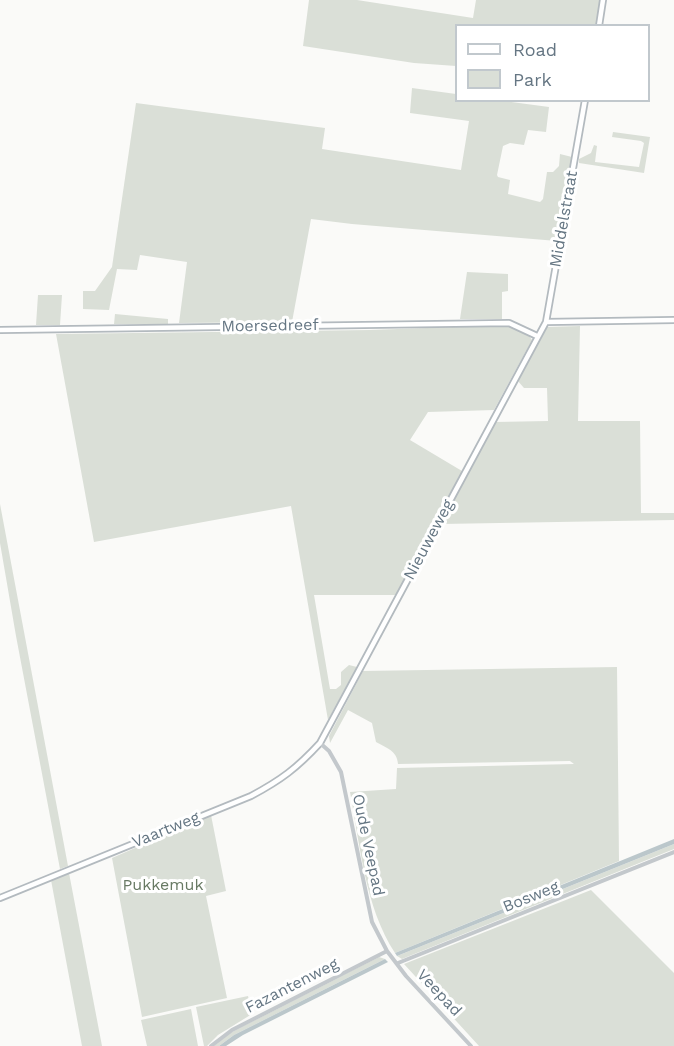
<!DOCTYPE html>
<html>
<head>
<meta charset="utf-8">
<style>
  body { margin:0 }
  #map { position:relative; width:674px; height:1046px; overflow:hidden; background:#fafaf8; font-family:"Work Sans",sans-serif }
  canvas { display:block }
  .legend { position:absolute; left:455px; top:24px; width:195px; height:78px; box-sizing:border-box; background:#fff; border:2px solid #c1c8cd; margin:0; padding:8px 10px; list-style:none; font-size:18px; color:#657683 }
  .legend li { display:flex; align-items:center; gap:12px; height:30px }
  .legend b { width:30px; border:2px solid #c1c8cd }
</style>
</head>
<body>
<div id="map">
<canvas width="674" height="1046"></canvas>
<ul class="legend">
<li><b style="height:8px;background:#fff"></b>Road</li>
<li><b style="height:16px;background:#dadfd7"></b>Park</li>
</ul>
</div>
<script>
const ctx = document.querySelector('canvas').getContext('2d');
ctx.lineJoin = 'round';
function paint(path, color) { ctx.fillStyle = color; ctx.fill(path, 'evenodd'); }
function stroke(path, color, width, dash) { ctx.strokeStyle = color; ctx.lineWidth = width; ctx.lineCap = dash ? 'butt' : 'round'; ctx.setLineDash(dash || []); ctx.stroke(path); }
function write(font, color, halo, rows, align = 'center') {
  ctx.font = font + ' "Work Sans",sans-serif'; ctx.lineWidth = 6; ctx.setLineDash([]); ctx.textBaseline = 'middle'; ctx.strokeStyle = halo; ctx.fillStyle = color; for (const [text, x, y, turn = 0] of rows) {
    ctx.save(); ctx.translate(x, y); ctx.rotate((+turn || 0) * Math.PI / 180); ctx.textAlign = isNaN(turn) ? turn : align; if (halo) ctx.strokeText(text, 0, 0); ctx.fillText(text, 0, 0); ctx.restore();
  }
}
paint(new Path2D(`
  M309 0H357L473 18 476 0H600L596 25 456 26V66L414 63 303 46Z
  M412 88 456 94V100L504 101 549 107 546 132 528 130 524 145 510 143 503 146 497 175 498 177 510 180 508 194 540 202 543 199 547 172H553L559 166 560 154 572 157 557 241 352 224 311 219 292 322 179 323 187 262 140 255 137 270 117 269 109 310 83 309V291H95L112 267 136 103 325 128 322 149 461 170 469 121 410 113Z
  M613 132 650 137 644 173 579 163V159L591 153 594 145 597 146 595 162 639 167 644 143 641 141 612 137Z
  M467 272 508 274V291L502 292V319H460Z
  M38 295H62L60 325H36Z
  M115 314 168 319V324H114Z
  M509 325 528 334 532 340 494 410 428 412 410 440 462 471 396 595H314L330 689H336L341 685V672L349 665 357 667 328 720 291 506 94 542 56 334 370 330Z
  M580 326 578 421H640L641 513H674V520L441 524 495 422 548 421 547 388H524L517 380 546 327Z
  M0 504 68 866 60 869 16 636 0 543Z
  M617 667 619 861 395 953C365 907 360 845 350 792L396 789 397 768 574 764 570 761 398 764C397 750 386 748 376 742L372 723 348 710 330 743 329 736 363 671Z
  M211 815 226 891 206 896 227 998 142 1017 112 858Z
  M674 844V849L402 959 397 956Z
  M69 873 102 1046H82L51 880Z
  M591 890 674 973V1046H479L404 964Z
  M379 957 385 959 234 1035 219 1046H214L230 1033Z
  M248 996 252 1014 218 1035 207 1046H204L196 1007Z
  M191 1009 198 1046H147L141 1020Z`), '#dadfd7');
paint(new Path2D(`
  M674 839V844L397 956 395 953Z
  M385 959 388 962 243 1035 226 1046H219L234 1035Z`), '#bbc7cb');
const secondary = new Path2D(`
  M599 26 603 0
  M546 322 674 320
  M0 330 509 323 537 336
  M0 898 251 796C281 780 297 768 320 743L546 322 585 100`);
stroke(secondary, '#b3babf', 8);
stroke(new Path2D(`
  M320 743 329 751 341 772 372 922 387 951 406 976 471 1046
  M398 963 674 852
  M211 1046 232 1030 387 951`), '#c3c8cc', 4);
stroke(secondary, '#fff', 4.5);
write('16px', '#657683', '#fff', [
  ["Middelstraat",564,219,-80],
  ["Moersedreef",270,326,-1],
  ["Nieuweweg",429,540,-62],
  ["Vaartweg",166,830,-22],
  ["Oude Veepad",368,845,78],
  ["Bosweg",531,897,-22],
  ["Fazantenweg",292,986,-27],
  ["Veepad",439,993,47]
]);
write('16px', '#687a64', '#fff', [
  ["Pukkemuk",163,885]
]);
</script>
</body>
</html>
